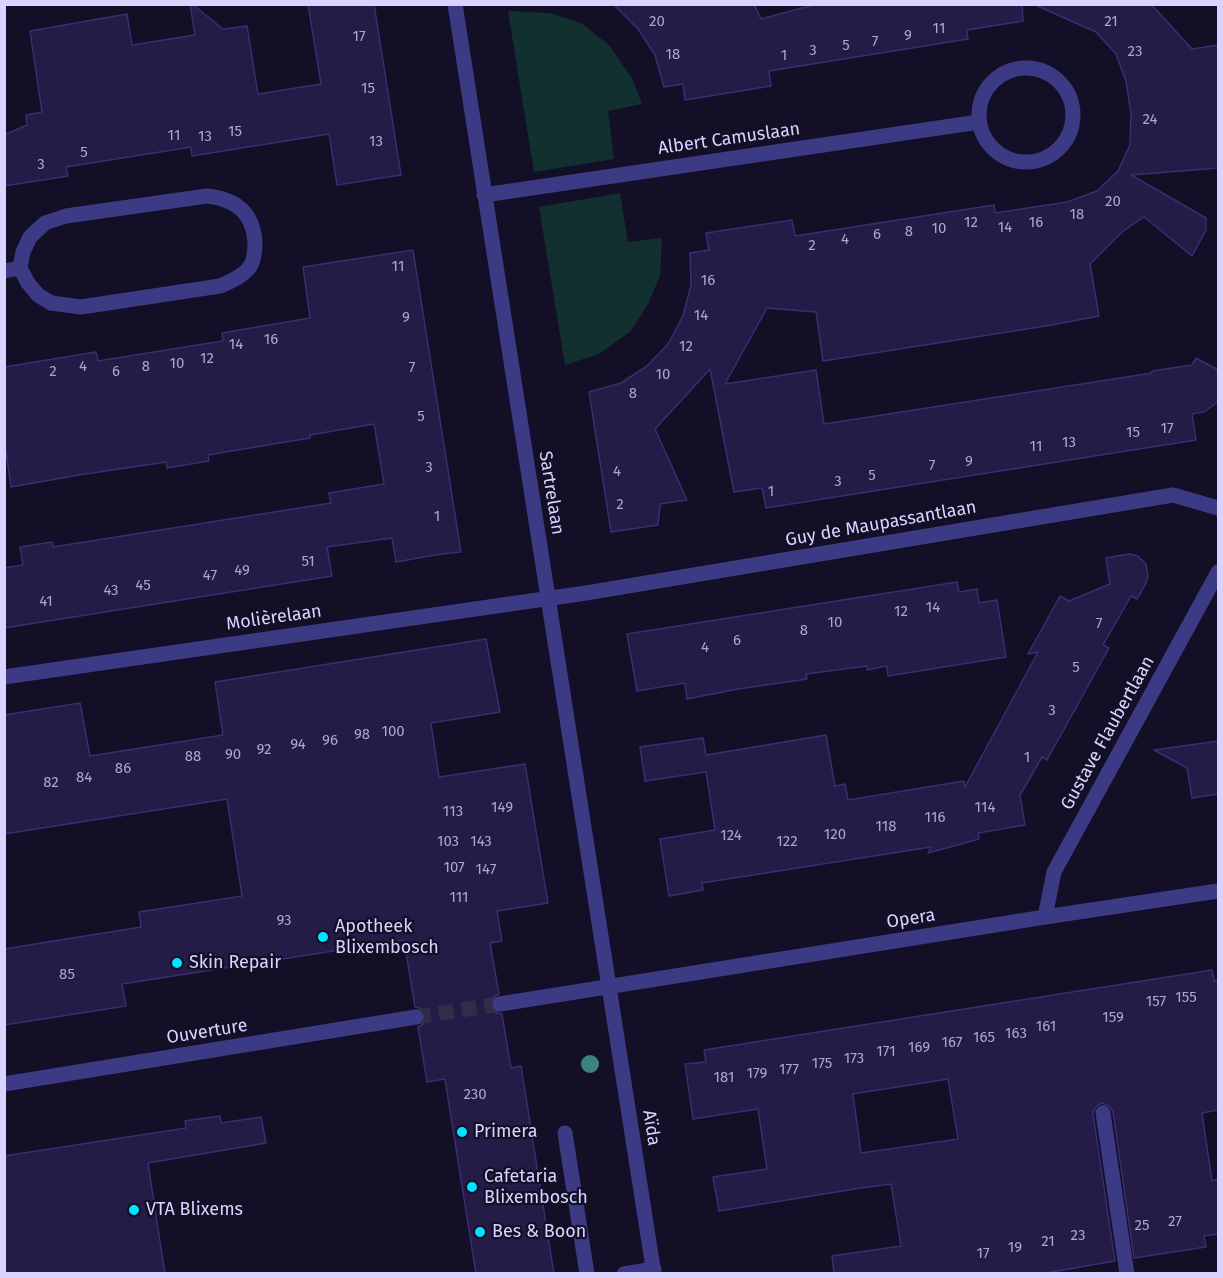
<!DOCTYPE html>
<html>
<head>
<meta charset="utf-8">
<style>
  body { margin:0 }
  #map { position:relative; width:1223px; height:1278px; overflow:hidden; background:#130f26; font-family:"Fira Sans",sans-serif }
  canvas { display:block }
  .frame { position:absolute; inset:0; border:6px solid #d9d4ff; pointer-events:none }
</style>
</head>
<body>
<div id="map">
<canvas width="1223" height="1278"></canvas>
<div class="frame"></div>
</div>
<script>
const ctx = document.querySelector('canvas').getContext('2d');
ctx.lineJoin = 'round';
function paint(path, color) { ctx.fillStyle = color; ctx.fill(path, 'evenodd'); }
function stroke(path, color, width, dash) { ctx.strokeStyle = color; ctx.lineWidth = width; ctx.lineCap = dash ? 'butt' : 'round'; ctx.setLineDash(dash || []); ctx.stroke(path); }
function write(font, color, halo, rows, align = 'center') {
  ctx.font = font + ' "Fira Sans",sans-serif'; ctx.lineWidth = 4.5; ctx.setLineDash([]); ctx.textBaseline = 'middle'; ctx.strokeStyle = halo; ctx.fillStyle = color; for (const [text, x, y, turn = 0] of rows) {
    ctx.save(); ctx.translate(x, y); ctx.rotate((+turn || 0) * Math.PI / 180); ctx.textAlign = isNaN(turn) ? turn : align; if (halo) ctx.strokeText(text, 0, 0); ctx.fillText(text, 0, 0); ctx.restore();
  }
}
paint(new Path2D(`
  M508 11 550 13 581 23 609 45 632 78 642 104 608 111 614 159 534 172Z
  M620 193 628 242 662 238 660 276 648 304 631 331 599 354 565 365 539 207Z`), '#12302f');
const building = new Path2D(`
  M190 4H192L223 29 247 26 258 94 321 84 308 4H374L401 175 337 185 329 134 192 156 191 147 160 152 66 167 68 176 4 186V135L27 125 26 115 42 112 30 31 127 14 132 45 195 35Z
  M613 4H754L761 19 817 4H1022L1023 21 967 30 968 39 769 71 771 86 685 100 683 84 664 87 655 55 638 29Z
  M1033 4H1151L1192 49 1218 45V168L1131 175 1206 218V230L1192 256 1144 217 1122 232 1090 264 1099 316 1052 325 823 361 816 312 767 308 725 384 816 370 824 424 1152 373V371L1192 365 1196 358 1218 370V402L1204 412 1192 414 1196 440 766 508 762 488 734 492 710 369 655 429 687 500 660 504 658 525 611 532 589 392 621 383 647 366 668 344 683 316 691 285 690 253 709 250 706 233 792 220 795 236 994 205 995 213 1067 202 1097 191 1118 171 1130 145 1131 114 1126 81 1116 54 1096 32Z
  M413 250 461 552 441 554 396 562 392 538 327 547 332 576 4 628V568L23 565 20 547 52 542 53 547 331 503 329 493 384 484 374 424 310 435V438L208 455 209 461 167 468 166 462 79 475 11 487 4 437V367L96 352 98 361 191 346 223 341 222 333 310 318 303 267Z
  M1129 554 1138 556 1146 564 1148 576 1146 583 1137 599 1131 596 1103 645 1109 648 1047 760 1042 757 1020 795 1025 825 978 833 979 839 928 853 931 847 702 883 703 890 669 896 660 839 715 830 706 772 645 781 640 747 703 738 706 755 826 735 835 786 845 784 848 800 964 781 965 787 1038 652 1028 654 1060 596 1069 601 1110 584 1106 558Z
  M957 582 959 592 977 589 979 603 997 600 1006 657 888 676 887 666 867 670V666L806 674 807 679 738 689 687 699 685 683 637 691 627 634Z
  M486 639 500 712 431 723 439 777 525 764 548 903 497 911 502 941 490 943 499 994 493 997 490 1005 493 1011 497 1013 502 1014 511 1068 521 1066 554 1274H476L445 1079 427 1082 418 1027 422 1025 425 1021V1015L420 1008 415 1007 404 940 122 984 126 1006 4 1025V949L141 927 139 912 242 896 227 799 4 834V715L80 703 90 756 223 735 215 682Z
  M1218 741V794L1192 798 1187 768 1154 750Z
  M1212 970 1214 981 1218 980V1110L1202 1113 1212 1181 1218 1179V1234L1204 1236 1206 1247 1134 1258 1113 1112 1110 1107 1102 1103 1097 1106 1094 1110 1093 1114 1115 1261 1040 1274H834L832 1256 901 1246 891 1184 861 1188 719 1211 713 1177 767 1169 758 1109 693 1119 685 1064 706 1062 704 1050ZM948 1079 958 1139 861 1153 853 1094Z
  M220 1116 221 1123 261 1117 266 1143 148 1163 165 1274H4V1156L186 1128 185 1121Z`);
paint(building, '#241b47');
stroke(building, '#3b2d73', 1.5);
stroke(new Path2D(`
  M416 1017 500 1004`), '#312d47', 15, [15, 8]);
stroke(new Path2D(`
  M455 4 654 1274
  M979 115a47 47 0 1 1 94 0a47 47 0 1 1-94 0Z
  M484 195 979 122
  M207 196C235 199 253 212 255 242 255 249 254 259 251 265 246 274 230 282 220 286L81 307 51 303 38 295 28 283 20 268 23 252 30 237 45 223 66 216Z
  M4 271 20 268
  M4 677 586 593 1173 495 1218 508
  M1045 917 1054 872 1218 572
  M500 1004 1045 917 1218 891
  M4 1084 416 1017
  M1103 1113 1127 1274
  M565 1133 587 1274
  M624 1274 654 1269`), '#3d3a85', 15);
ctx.fillStyle = '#3d827b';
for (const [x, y] of [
  [590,1064]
]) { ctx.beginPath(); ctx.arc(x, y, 9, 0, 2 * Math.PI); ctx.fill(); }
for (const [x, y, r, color] of [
  [323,937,6,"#00e5ff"],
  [177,963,6,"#00e5ff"],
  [462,1132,6,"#00e5ff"],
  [472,1187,6,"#00e5ff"],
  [134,1210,6,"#00e5ff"],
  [480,1232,6,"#00e5ff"]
]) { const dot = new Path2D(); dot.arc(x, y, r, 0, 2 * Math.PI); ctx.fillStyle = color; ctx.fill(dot); stroke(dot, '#130f26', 2); }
write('15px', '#aca6d1', null, [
  ["20",657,22],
  ["21",1111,22],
  ["11",939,29],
  ["9",908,36],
  ["17",359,37],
  ["7",875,42],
  ["5",846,46],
  ["3",813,51],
  ["23",1135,52],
  ["18",673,55],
  ["1",784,56],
  ["15",368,89],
  ["24",1150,120],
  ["15",235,132],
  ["11",174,136],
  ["13",205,137],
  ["13",376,142],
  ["5",84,153],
  ["3",41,165],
  ["20",1113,202],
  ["18",1077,215],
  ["12",971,223],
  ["16",1036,223],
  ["14",1005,228],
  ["10",939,229],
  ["8",909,232],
  ["6",877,235],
  ["4",845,240],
  ["2",812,246],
  ["11",398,267],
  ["16",708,281],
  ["14",701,316],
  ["9",406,318],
  ["16",271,340],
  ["14",236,345],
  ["12",686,347],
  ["12",207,359],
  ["10",177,364],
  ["4",83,367],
  ["8",146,367],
  ["7",412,368],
  ["2",53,372],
  ["6",116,372],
  ["10",663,375],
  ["8",633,394],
  ["5",421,417],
  ["17",1167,429],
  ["15",1133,433],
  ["13",1069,443],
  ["11",1036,447],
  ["9",969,462],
  ["7",932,466],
  ["3",429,468],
  ["4",617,472],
  ["5",872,476],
  ["3",838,482],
  ["1",771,492],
  ["2",620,505],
  ["1",437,517],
  ["51",308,562],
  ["49",242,571],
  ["47",210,576],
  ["45",143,586],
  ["43",111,591],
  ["41",46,602],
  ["14",933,608],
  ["12",901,612],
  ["10",835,623],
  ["7",1099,624],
  ["8",804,631],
  ["6",737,641],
  ["4",705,648],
  ["5",1076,668],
  ["3",1052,711],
  ["100",393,732],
  ["98",362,735],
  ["96",330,741],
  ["94",298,745],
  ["92",264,750],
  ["90",233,755],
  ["88",193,757],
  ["1",1027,758],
  ["86",123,769],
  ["84",84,778],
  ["82",51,783],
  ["149",502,808],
  ["114",985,808],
  ["113",453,812],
  ["116",935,818],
  ["118",886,827],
  ["120",835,835],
  ["124",731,836],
  ["103",448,842],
  ["143",481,842],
  ["122",787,842],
  ["107",454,868],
  ["147",486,870],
  ["111",459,898],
  ["93",284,921],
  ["85",67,975],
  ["155",1186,998],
  ["157",1156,1002],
  ["159",1113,1018],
  ["161",1046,1027],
  ["163",1016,1034],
  ["165",984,1038],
  ["167",952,1043],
  ["169",919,1048],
  ["171",886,1052],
  ["173",854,1059],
  ["175",822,1064],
  ["177",789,1070],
  ["179",757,1074],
  ["181",724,1078],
  ["230",475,1095],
  ["27",1175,1222],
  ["25",1142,1226],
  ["23",1078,1236],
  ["21",1048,1242],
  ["19",1015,1248],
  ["17",983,1254]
]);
write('18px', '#d9d4ff', '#130f26', [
  ["Albert Camuslaan",729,139,-8],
  ["Sartrelaan",551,493,81],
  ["Guy de Maupassantlaan",881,524,-10],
  ["Molièrelaan",274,618,-8],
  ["Gustave Flaubertlaan",1108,733,-61],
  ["Opera",911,919,-9],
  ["Ouverture",207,1032,-9],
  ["Aïda",651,1128,81]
]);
write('18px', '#d9d4ff', '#130f26', [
  ["Apotheek",335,927],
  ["Blixembosch",335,948],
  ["Skin Repair",189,963],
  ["Primera",474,1132],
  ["Cafetaria",484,1177],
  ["Blixembosch",484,1198],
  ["VTA Blixems",146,1210],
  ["Bes & Boon",492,1232]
], 'left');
</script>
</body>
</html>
